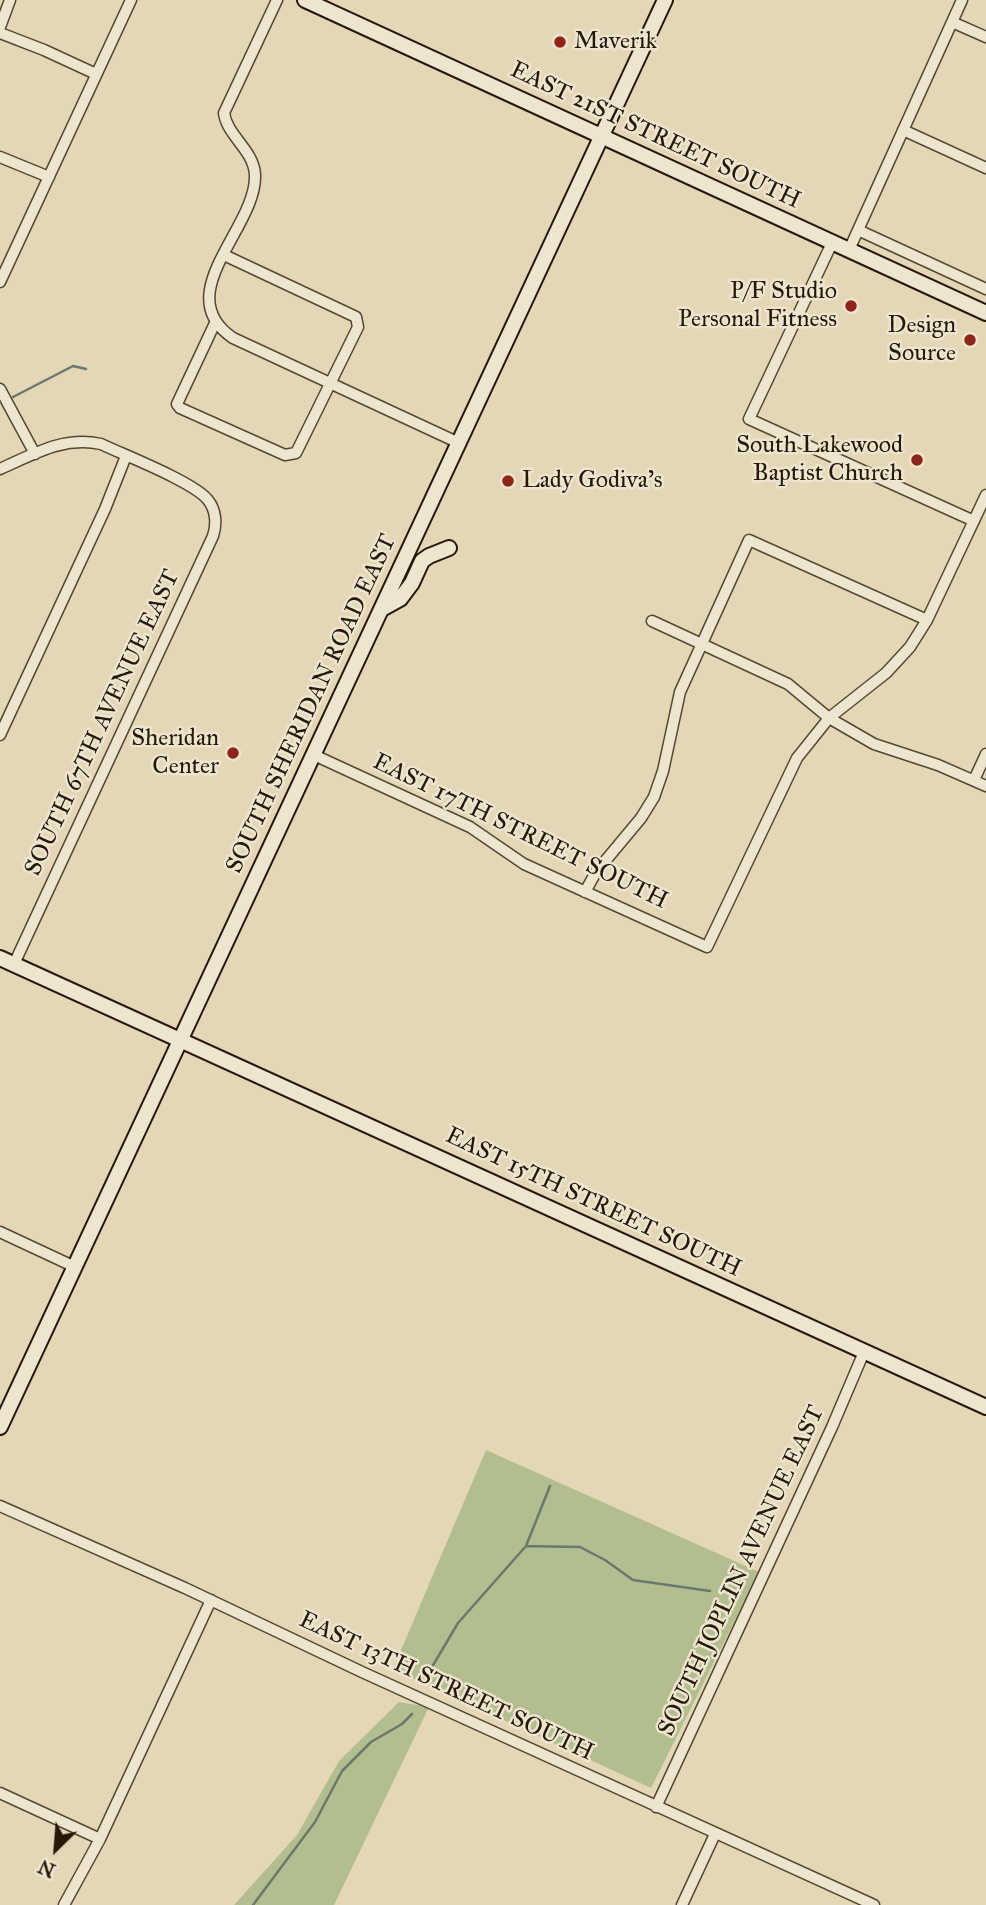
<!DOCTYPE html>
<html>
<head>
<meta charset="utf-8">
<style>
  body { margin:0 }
  #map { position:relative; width:986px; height:1905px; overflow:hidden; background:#e3d7b5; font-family:"IM FELL Great Primer",serif }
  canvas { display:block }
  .north { position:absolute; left:21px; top:1814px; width:70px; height:70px; -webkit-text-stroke:5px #ede5cf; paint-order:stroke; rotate:205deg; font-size:19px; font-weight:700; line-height:28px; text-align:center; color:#261805 }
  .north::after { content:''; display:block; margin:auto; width:24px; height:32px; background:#261805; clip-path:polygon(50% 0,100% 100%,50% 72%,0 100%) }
</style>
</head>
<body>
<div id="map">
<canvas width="986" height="1905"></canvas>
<div class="north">N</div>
</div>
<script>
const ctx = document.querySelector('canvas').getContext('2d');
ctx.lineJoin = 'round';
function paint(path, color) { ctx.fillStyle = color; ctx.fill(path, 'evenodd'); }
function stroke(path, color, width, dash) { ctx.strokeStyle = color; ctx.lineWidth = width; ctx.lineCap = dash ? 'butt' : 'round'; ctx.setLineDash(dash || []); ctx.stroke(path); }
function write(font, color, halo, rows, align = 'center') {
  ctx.font = font + ' "IM FELL Great Primer",serif'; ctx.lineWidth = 5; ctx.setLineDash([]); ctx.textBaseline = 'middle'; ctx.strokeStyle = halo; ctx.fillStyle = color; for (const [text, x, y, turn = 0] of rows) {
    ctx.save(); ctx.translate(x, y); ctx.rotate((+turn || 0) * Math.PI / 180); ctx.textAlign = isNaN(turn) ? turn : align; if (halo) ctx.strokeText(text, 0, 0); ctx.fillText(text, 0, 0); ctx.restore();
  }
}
paint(new Path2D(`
  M486 1450 759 1572 651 1788 393 1669Z
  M399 1702 429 1707 334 1905H234L297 1835 339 1761Z`), '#b3be8e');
stroke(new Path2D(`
  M13 397 73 366 86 369
  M526 1546 580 1547 605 1560 633 1580 710 1591
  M432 1667 458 1623 526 1546 550 1486
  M253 1905 315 1822 342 1771 371 1742 402 1724 412 1714`), '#6a786f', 2.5);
const street = new Path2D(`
  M277 0 224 113C227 136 254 150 255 175 257 228 168 294 233 338L459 443
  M952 22 986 37
  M0 27 10 0
  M0 33 44 50 96 74
  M903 130 986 168
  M0 157 49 177
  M858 230 986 289
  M832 243 749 419 974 521
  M849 250 962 0
  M0 282 131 0
  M215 323 177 404 180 408 285 455 296 453 358 327 356 317 224 255
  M0 389 35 454
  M0 469C34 454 63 436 101 444 124 455 194 482 208 500 216 510 217 524 213 536L14 964
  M652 621 788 684 829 718 874 744 938 765 986 786
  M0 735 105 509 126 456
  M314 755 470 827 524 864 707 947 797 758 829 718 886 673 910 647 927 620 986 495
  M974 780 986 754
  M585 892 596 872 641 818 654 797 663 771 680 692 749 540 927 620
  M0 1232 75 1267
  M0 1506 185 1588 362 1672 874 1905
  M0 1793 100 1839
  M656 1807 832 1427 864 1352
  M64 1905 100 1839 211 1600
  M682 1905 715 1834`);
const secondary = new Path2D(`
  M305 0 986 313
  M382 609 400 599 412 583 422 561 429 556 449 548
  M0 958 986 1407
  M0 1427 665 0`);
stroke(street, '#554831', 13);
stroke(secondary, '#261805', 18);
stroke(street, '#ede5cf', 10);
stroke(secondary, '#ede5cf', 14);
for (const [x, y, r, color] of [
  [560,42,7,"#8f2418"],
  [851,306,7,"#8f2418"],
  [970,340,7,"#8f2418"],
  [917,460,7,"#8f2418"],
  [508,481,7,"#8f2418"],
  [233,753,7,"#8f2418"]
]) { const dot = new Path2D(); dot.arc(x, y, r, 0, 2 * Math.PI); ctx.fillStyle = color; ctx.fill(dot); stroke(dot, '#ede5cf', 2.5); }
write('24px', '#261805', '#ede5cf', [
  ["Maverik",574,42,"left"],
  ["P/F Studio",837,292],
  ["Personal Fitness",837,320],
  ["Design",956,326],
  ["Source",956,354],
  ["South Lakewood",903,446],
  ["Baptist Church",903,474],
  ["Lady Godiva's",522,481,"left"],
  ["Sheridan",219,739],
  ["Center",219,767]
], 'right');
write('24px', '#261805', '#ede5cf', [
  ["EAST 21ST STREET SOUTH",655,136,25],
  ["SOUTH SHERIDAN ROAD EAST",312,704,-65],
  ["SOUTH 67TH AVENUE EAST",103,723,-65],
  ["EAST 17TH STREET SOUTH",520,832,26],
  ["EAST 15TH STREET SOUTH",593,1203,25],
  ["SOUTH JOPLIN AVENUE EAST",742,1571,-65],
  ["EAST 13TH STREET SOUTH",446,1687,25]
]);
</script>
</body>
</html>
